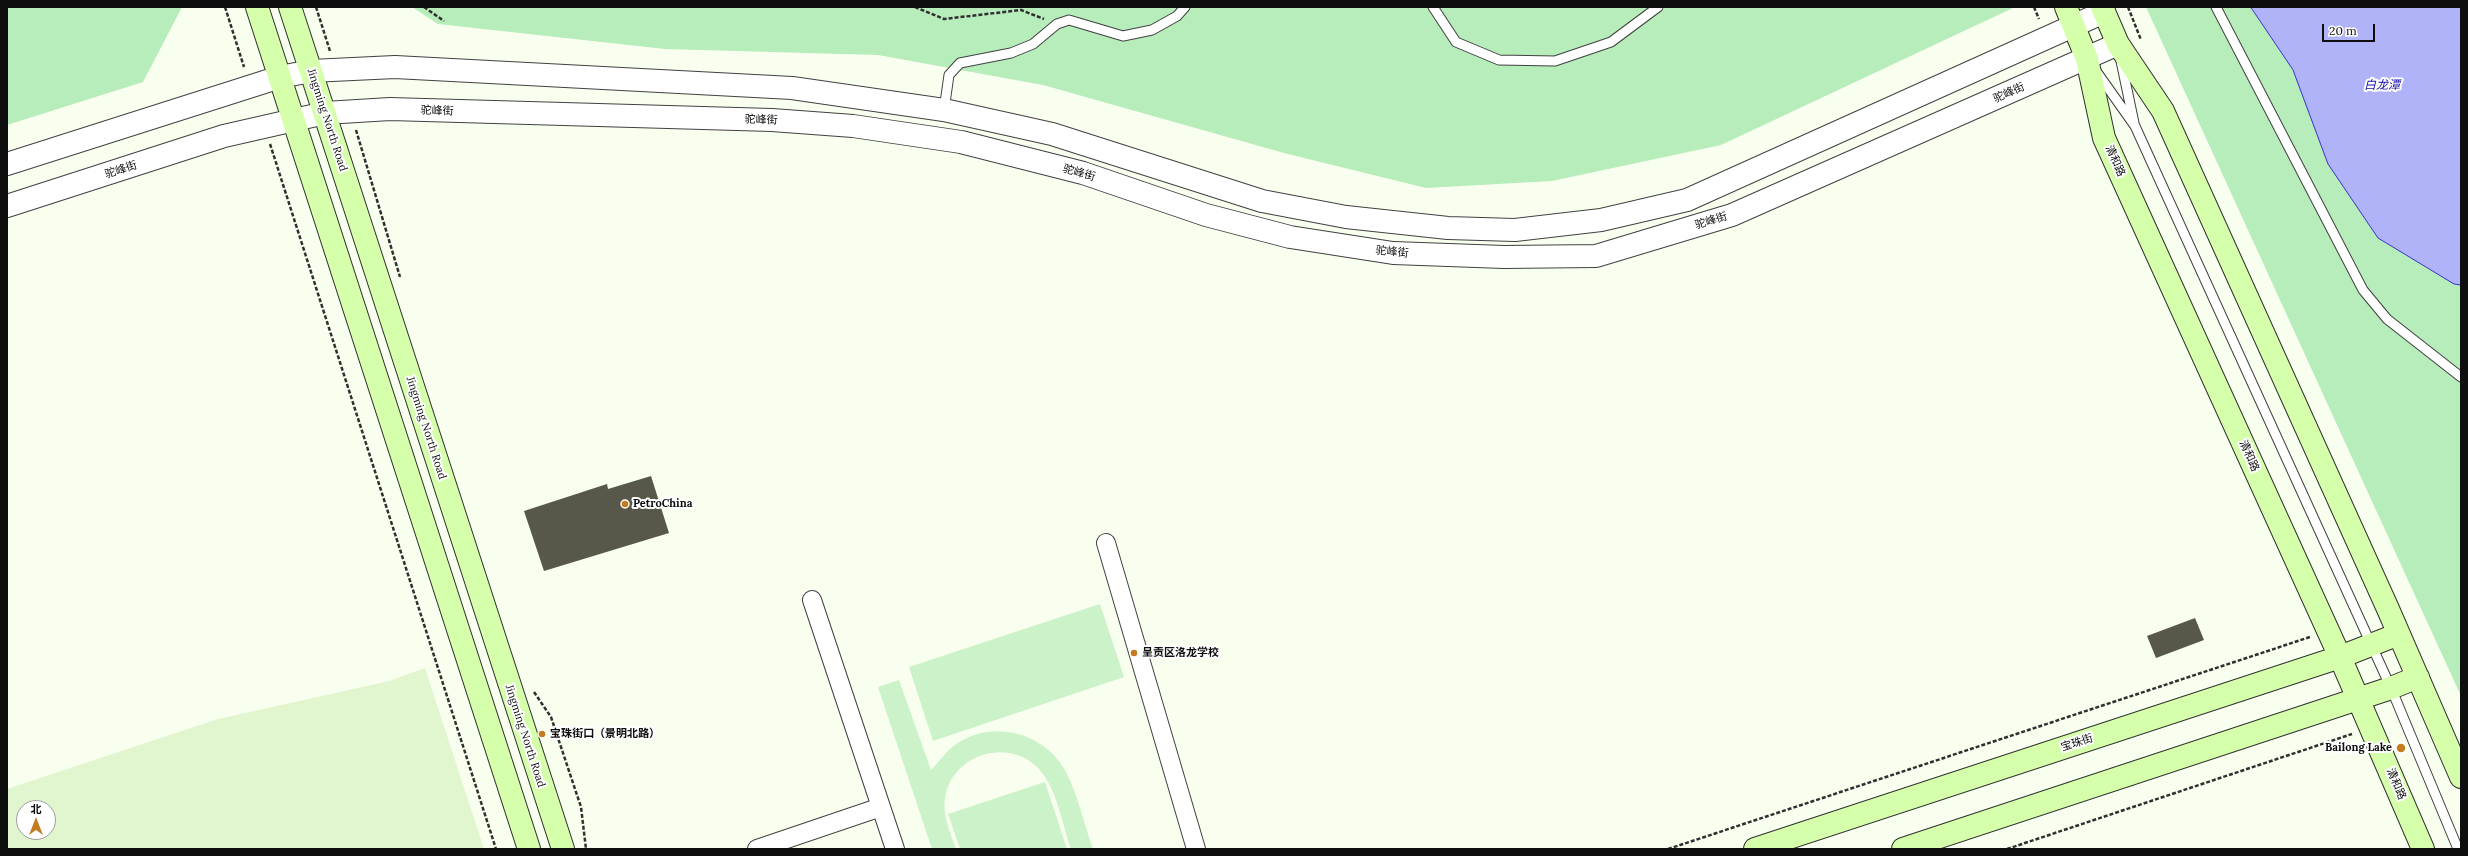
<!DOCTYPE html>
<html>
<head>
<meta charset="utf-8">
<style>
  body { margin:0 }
  #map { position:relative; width:2468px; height:856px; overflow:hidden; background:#f9ffef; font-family:Lora,"Noto Sans SC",serif }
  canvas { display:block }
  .frame { position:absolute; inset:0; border:8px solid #0e0e0e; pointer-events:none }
  .north { position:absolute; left:16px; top:800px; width:40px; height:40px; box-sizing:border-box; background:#fff; border:1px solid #9f9f9f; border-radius:50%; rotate:0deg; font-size:11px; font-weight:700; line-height:16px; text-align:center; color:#0e0e0e }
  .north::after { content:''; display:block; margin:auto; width:14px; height:18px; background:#c57b1f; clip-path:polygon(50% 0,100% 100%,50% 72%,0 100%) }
  .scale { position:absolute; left:2322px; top:24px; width:53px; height:18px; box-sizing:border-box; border:2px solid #0e0e0e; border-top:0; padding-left:5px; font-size:12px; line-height:14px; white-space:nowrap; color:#0e0e0e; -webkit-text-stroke:3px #fff; paint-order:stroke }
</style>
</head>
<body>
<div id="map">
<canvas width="2468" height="856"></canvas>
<div class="frame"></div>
<div class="north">北</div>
<div class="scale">20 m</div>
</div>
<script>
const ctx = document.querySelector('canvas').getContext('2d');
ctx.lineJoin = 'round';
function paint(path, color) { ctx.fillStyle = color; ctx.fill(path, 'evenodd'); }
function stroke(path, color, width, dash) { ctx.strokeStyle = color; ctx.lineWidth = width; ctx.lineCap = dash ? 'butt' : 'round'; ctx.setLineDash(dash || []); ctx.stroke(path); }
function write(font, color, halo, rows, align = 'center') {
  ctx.font = font + ' Lora,"Noto Sans SC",serif'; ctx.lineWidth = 4; ctx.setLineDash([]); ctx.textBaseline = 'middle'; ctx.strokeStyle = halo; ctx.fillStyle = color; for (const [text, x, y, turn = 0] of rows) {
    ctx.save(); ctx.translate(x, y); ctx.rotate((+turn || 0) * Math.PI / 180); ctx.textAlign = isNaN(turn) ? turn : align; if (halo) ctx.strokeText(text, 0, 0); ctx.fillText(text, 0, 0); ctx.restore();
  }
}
paint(new Path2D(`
  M425 668 484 849H7V789L218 719 389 681ZM24 808H48V832H24Z`), '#e1f6ce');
paint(new Path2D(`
  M7 7H182L143 82 7 125Z
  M412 7H2015L1721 145 1552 181 1426 188 1284 153 1043 85 878 55 665 49 438 24Z
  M2146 7H2461V696Z`), '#b7ecbb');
paint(new Path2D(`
  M1100 604 1124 677 933 741 909 667Z
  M899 680 931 770C941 760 948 748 961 741 997 720 1046 734 1066 772 1078 795 1084 824 1093 849H1071C1062 824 1057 788 1038 768 1009 738 956 753 946 793 941 813 950 831 956 849H932L878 687Z
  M1045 782 1067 849H960L948 814Z`), '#cbf2c9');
const water = new Path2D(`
  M2251 7H2461V285L2454 284 2378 238 2328 164 2293 70Z`);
paint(water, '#b1b3f9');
stroke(water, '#3534d4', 1);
paint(new Path2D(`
  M651 476 669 533 544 571 524 511 607 484 608 489Z
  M2195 618 2204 640 2156 658 2147 636Z`), '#57574a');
const service = new Path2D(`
  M1433 7 1456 42 1499 60 1555 61 1611 42 1658 7
  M2216 7 2363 290 2387 319 2461 377
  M2121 61 2134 123
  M2096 71 2135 126 2391 688 2458 849
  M944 110 949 75 960 63 1011 53 1033 44 1057 24 1069 20 1123 36 1152 30 1177 16 1185 7`);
const minor = new Path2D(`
  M1106 543 1196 849
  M812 600 895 849
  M757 849 881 807`);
const tertiary = new Path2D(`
  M7 164 280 77 311 71 395 67 792 88 944 110 1052 134 1262 201 1346 217 1448 228 1515 230 1601 220 1687 200 2104 12
  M7 206 224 136 325 113 390 109 772 120 853 126 961 142 1083 173 1206 215 1290 237 1393 253 1504 257 1596 256 1732 215 2118 44`);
const secondary = new Path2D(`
  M257 7 529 849
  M290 7 563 849
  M2066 7 2087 59 2104 138 2340 657 2423 849
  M2102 7 2118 44 2163 111 2388 609 2461 777
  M1755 849 2340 657 2399 634
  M1903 849 2391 688 2418 677`);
stroke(service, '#414141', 11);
stroke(minor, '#414141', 20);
stroke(tertiary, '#414141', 24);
stroke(secondary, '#303030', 24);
stroke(new Path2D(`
  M225 7 244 67
  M316 7 330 51
  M424 7 444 21
  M915 7 944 19 1021 10 1044 19
  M2034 7 2039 19
  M2128 7 2141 40
  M356 130 400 277
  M270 144 496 849
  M534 692 551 717 581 807 586 849
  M1668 849 2310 637
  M2007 849 2352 734`), '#303030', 2.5, [4, 2]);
stroke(service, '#fff', 9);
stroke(minor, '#fff', 18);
stroke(tertiary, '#fff', 22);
stroke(secondary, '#d5ffaa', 22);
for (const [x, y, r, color] of [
  [625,504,4,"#c57b1f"],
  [1134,653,4,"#c57b1f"],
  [542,734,4,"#c57b1f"],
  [2401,748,5,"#c57b1f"]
]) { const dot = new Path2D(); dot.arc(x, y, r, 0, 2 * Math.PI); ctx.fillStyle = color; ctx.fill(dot); stroke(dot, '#fff', 1.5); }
write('11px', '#0e0e0e', '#fff', [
  ["驼峰街",2009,93,-24],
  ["驼峰街",437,111,2],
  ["Jingming North Road",327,120,72],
  ["驼峰街",761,120,2],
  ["清和路",2115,161,66],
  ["驼峰街",121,170,-18],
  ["驼峰街",1079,173,16],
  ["驼峰街",1711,221,-17],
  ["驼峰街",1392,252,6],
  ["Jingming North Road",426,428,72],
  ["清和路",2249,456,66],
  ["Jingming North Road",525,736,72],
  ["宝珠街",2077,743,-18],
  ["清和路",2396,784,67]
]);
write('bold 11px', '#0e0e0e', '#fff', [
  ["PetroChina",633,504],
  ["呈贡区洛龙学校",1142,653],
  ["宝珠街口（景明北路）",550,734],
  ["Bailong Lake",2392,748,"right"]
], 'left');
write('italic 12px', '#1711a6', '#fff', [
  ["白龙潭",2382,86]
]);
</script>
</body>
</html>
